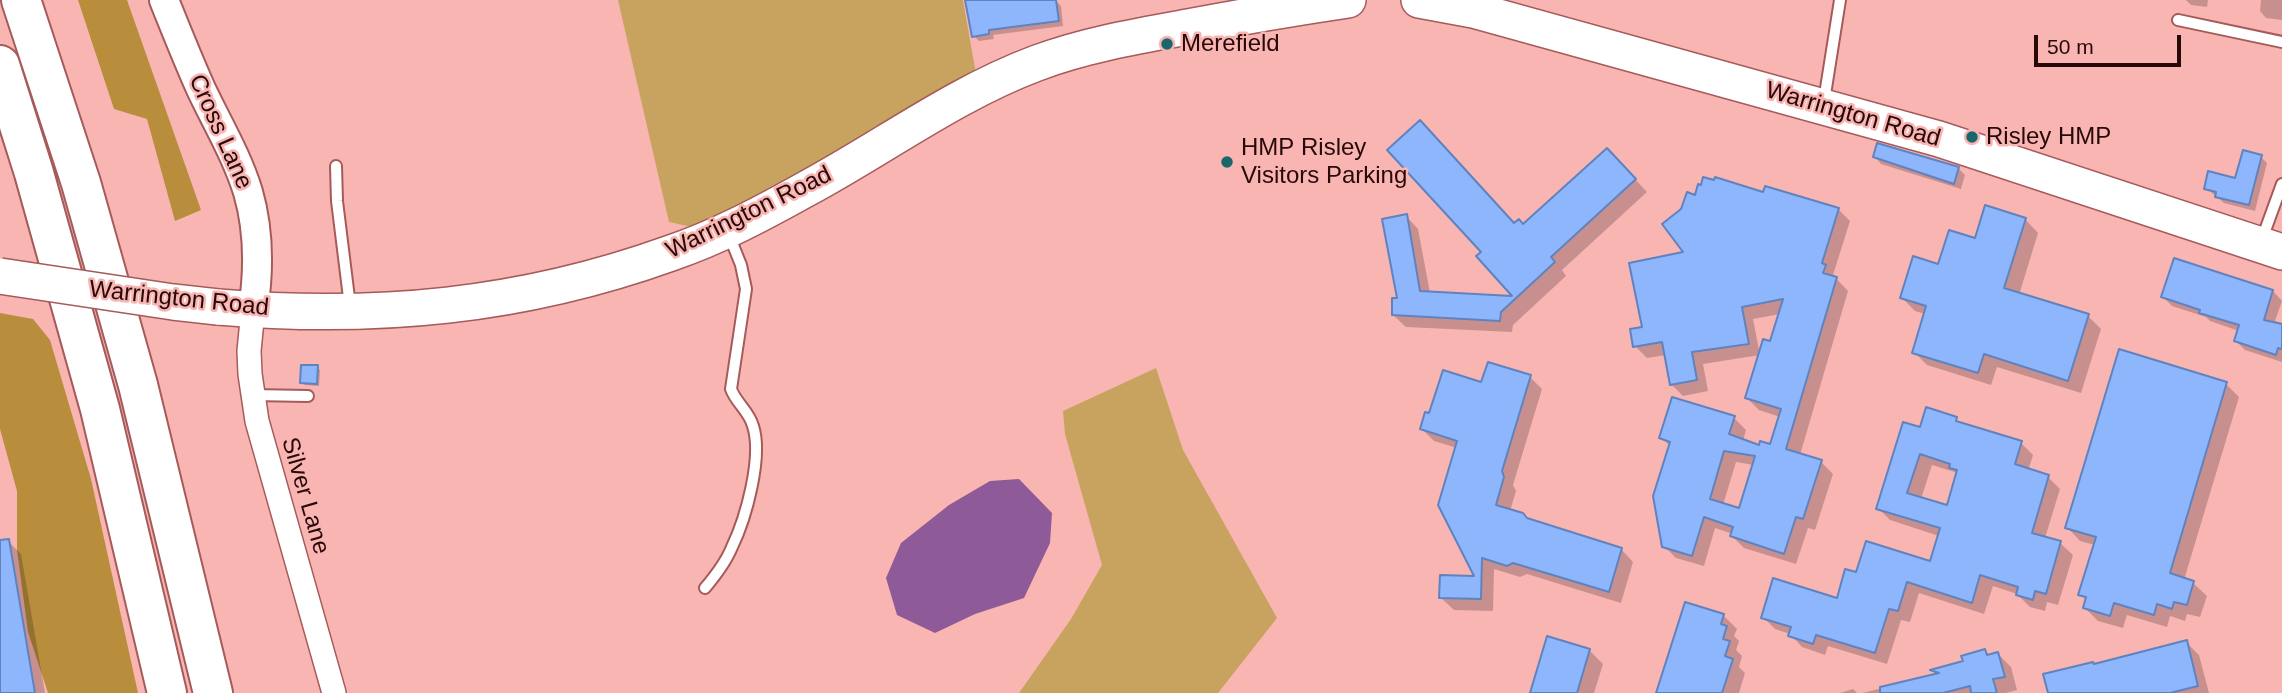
<!DOCTYPE html>
<html>
<head>
<meta charset="utf-8">
<style>
  body { margin:0 }
  #map { position:relative; width:2282px; height:693px; overflow:hidden; background:#f9b5b2; font-family:Helvetica,sans-serif }
  canvas { display:block }
  .scale { position:absolute; left:2034px; top:35px; width:147px; height:32px; box-sizing:border-box; border:4px solid #27090a; border-top:0; padding-left:9px; font-size:21px; line-height:24px; white-space:nowrap; color:#27090a; -webkit-text-stroke:5px #f9b5b2; paint-order:stroke }
</style>
</head>
<body>
<div id="map">
<canvas width="2282" height="693"></canvas>
<div class="scale">50 m</div>
</div>
<script>
const ctx = document.querySelector('canvas').getContext('2d');
ctx.lineJoin = 'round';
function paint(path, color) { ctx.fillStyle = color; ctx.fill(path, 'evenodd'); }
function stroke(path, color, width, dash) { ctx.strokeStyle = color; ctx.lineWidth = width; ctx.lineCap = dash ? 'butt' : 'round'; ctx.setLineDash(dash || []); ctx.stroke(path); }
function write(font, color, halo, rows, align = 'center') {
  ctx.font = font + ' Helvetica,sans-serif'; ctx.lineWidth = 5; ctx.setLineDash([]); ctx.textBaseline = 'middle'; ctx.strokeStyle = halo; ctx.fillStyle = color; for (const [text, x, y, turn = 0] of rows) {
    ctx.save(); ctx.translate(x, y); ctx.rotate((+turn || 0) * Math.PI / 180); ctx.textAlign = isNaN(turn) ? turn : align; if (halo) ctx.strokeText(text, 0, 0); ctx.fillText(text, 0, 0); ctx.restore();
  }
}
paint(new Path2D(`
  M618 0H963L976 74 701 229 669 222Z
  M1156 368 1183 450 1277 618 1218 693H1019L1071 619 1102 565 1065 434 1063 411Z`), '#c8a360');
paint(new Path2D(`
  M78 0H127L201 210 175 221 147 119 114 109Z
  M0 313 33 319 50 340 91 479 138 693H48L28 632 17 550V491L0 429Z`), '#b88e3d');
paint(new Path2D(`
  M1019 479 1052 513 1050 543 1024 598 975 614 935 633 897 615 886 578 901 543 949 505 990 481Z`), '#8e5a98');
paint(new Path2D(`
  M966 0H1055L1061 6 1063 26 993 35 994 39 979 41 974 36Z
  M2186 0H2216H2208L2207 7 2191 5Z
  M2261 0H2282V20L2266 18 2260 11Z
  M1875 157 1958 168 1965 175 1961 189 1881 164Z
  M2261 157 2267 163 2255 211 2224 203 2206 188 2237 180Z
  M1619 162 1647 192 1562 270 1566 276 1513 325 1512 332 1406 327 1393 315 1399 300 1406 216 1418 229 1430 293 1516 298 1515 225 1524 226Z
  M1765 194 1838 209 1850 221 1833 275 1848 291 1800 455 1821 462 1833 474 1815 530 1808 528 1796 564 1744 548 1732 536 1733 534 1715 528 1704 566 1676 558 1664 546 1671 447 1661 437 1734 418 1746 430 1743 441 1760 447 1771 446 1780 417 1759 410 1747 398 1760 355 1703 364 1708 391 1683 396 1671 384 1666 355 1647 358 1635 346 1686 254 1697 197ZM1780 314 1771 343 1760 355 1753 319ZM1736 462 1754 465 1740 510 1723 505Z
  M2025 219 2038 233 2019 295 2088 316 2101 329 2081 393 1997 367 1991 385 1927 365 1914 352 1925 314 1915 311 1902 298 1939 267 1976 240Z
  M2273 291 2282 301 2275 321 2282 323V362L2245 350 2236 341 2239 331 2210 321 2206 317 2172 306 2163 297Z
  M317 367 320 370 319 386 305 385 302 383Z
  M1530 377 1542 389 1513 485 1516 491 1510 511 1529 521 1621 549 1633 562 1621 603 1527 574 1520 577 1494 569 1493 611 1454 610 1441 598 1477 578 1457 448 1434 441 1422 429 1431 415 1483 384Z
  M2226 384 2239 397 2184 580 2193 583 2207 596 2200 617 2187 614 2185 621 2170 616 2167 627 2127 615 2123 628 2098 621 2085 608 2087 601 2080 594 2095 545 2080 541 2067 527Z
  M1956 419 1962 425 2021 443 2033 455 2028 471 2048 477 2060 489 2045 538 2060 543 2073 555 2058 605 2047 602 2045 611 2030 607 2017 594 1993 586 1984 614 1919 593 1910 622 1901 620 1887 664 1828 646 1825 655 1802 647 1790 634 1775 629 1763 617 1838 600 1858 575 1931 563 1939 536 1890 520 1878 508 1921 430ZM1932 465 1958 473 1948 507 1921 499Z
  M8 541 21 554 45 693H0V542Z
  M1723 615 1737 629 1734 636 1739 641 1736 650 1742 656 1739 667 1745 673 1739 693H1658Z
  M1548 638 1590 651 1603 664 1594 693H1531Z
  M2186 642 2199 655 2209 693H2050L2095 666Z
  M1985 651 1990 656 1998 654 2011 667 2017 690 2006 693H1862L1937 675 1933 671 1965 662Z
  M1853 689 1857 693H1840Z`), '#0003');
const building = new Path2D(`
  M965 0H1056L1059 21 989 30V34L972 37Z
  M1420 120 1514 223 1519 219 1523 224 1607 148 1636 179 1551 257 1555 262 1501 312 1500 321 1392 315V298H1397L1382 219 1407 214 1420 291 1512 296 1476 256 1481 252 1387 150Z
  M1877 143 1959 167 1954 184 1873 157Z
  M2243 150 2262 155 2249 205 2215 197 2216 192 2204 189 2208 171 2235 178Z
  M1703 177 1714 180 1715 177 1763 192 1765 186 1839 208 1822 263 1826 265 1823 273 1837 277 1786 449 1822 460 1803 519 1796 517 1784 554 1730 536 1733 527 1704 517 1692 556 1662 547 1653 496 1670 442 1659 438 1672 397 1735 416 1729 434 1759 445 1760 441 1770 444 1781 409 1745 398 1763 339 1770 341 1783 299 1742 307 1749 344 1692 352 1697 380 1670 385 1662 342 1633 347 1630 329 1642 327 1629 263 1683 252 1662 224 1681 209 1687 192 1695 195 1698 184 1701 185ZM1724 451 1755 456 1739 508 1710 499Z
  M1985 205 2026 218 2004 288 2089 314 2068 381 1984 354 1978 373 1912 353 1926 306 1900 298 1913 256 1938 264 1949 230 1975 238Z
  M2174 258 2273 290 2264 320 2282 324V349L2278 348 2276 355 2234 341 2239 325 2199 313 2200 310 2161 297Z
  M2119 349 2227 382 2170 573 2194 581 2187 605 2174 602 2172 609 2157 604 2154 615 2114 603 2110 616 2083 608 2086 597 2078 595 2096 537 2065 528Z
  M1488 362 1531 375 1502 471 1504 477 1496 505 1523 513 1527 518 1622 548 1609 592 1513 563 1507 566 1482 558 1481 599 1439 598 1440 575 1474 576 1438 505 1457 441 1420 429 1425 412 1429 413 1443 370 1481 382Z
  M301 365H318L317 384 300 383Z
  M1926 407 1957 417 1956 421 2022 441 2015 464 2049 475 2032 533 2061 541 2046 594 2035 591 2033 600 2016 595 2018 587 1980 575 1972 603 1907 582 1898 611 1889 609 1875 653 1816 635 1813 644 1788 636 1791 627 1761 618 1773 578 1837 598 1845 569 1856 572 1866 541 1930 561 1940 528 1876 509 1903 422 1920 427ZM1920 454 1950 464 1949 468 1957 470 1947 505 1907 493Z
  M9 539 35 693H0V540Z
  M1685 602 1724 614 1721 624 1727 626 1723 639 1730 641 1725 656 1733 659 1722 693H1656Z
  M1547 636 1590 649 1577 693H1530Z
  M2187 640 2198 686 2170 693H2048L2043 674 2093 662 2094 664Z
  M1985 649 1987 655 1998 652 2005 677 1993 679 1997 693H1971L1970 686 1943 693H1880V687L1939 673 1930 670 1963 661 1961 656Z`);
paint(building, '#8eb6fc');
stroke(building, '#6082be', 2);
const service = new Path2D(`
  M2178 20 2282 42
  M1824 101 1840 0
  M336 166 337 201 350 306
  M2262 239 2282 184
  M252 395 308 396
  M705 588C716 575 726 562 732 547 746 518 763 457 753 426 749 411 736 403 731 389L746 289 741 265 729 235`);
const minor = new Path2D(`
  M253 310 249 351 250 374 257 421 334 693`);
const tertiary = new Path2D(`
  M164 0C176 30 188 60 201 89 217 123 237 156 248 192 259 230 259 271 253 310`);
const primary = new Path2D(`
  M1419 0 1473 10 1939 139 2282 252
  M218 307C376 320 521 307 671 253 718 237 763 213 806 189 884 147 954 94 1037 63 1085 45 1138 36 1188 27 1241 17 1294 8 1348 0`);
const motorway = new Path2D(`
  M21 0 81 183 138 385 213 693
  M0 65 34 173 100 409 167 693`);
stroke(service, '#a65a5a', 14);
stroke(minor, '#a65a5a', 26);
stroke(tertiary, '#a65a5a', 32);
stroke(primary, '#a65a5a', 38);
stroke(motorway, '#a65a5a', 42);
stroke(service, '#fff', 10);
stroke(minor, '#fff', 23);
stroke(tertiary, '#fff', 28);
stroke(primary, '#fff', 35);
stroke(motorway, '#fff', 38);
const primaryBridge = new Path2D(`
  M0 276 173 302 218 307`);
stroke(primaryBridge, '#a65a5a', 38, []);
stroke(primaryBridge, '#fff', 35);
for (const [x, y, r, color] of [
  [1167,44,7,"#19676c"],
  [1972,137,7,"#19676c"],
  [1227,162,7,"#19676c"]
]) { const dot = new Path2D(); dot.arc(x, y, r, 0, 2 * Math.PI); ctx.fillStyle = color; ctx.fill(dot); stroke(dot, '#f9b5b2', 2.5); }
write('24px', '#27090a', '#f9b5b2', [
  ["Merefield",1181,44],
  ["Risley HMP",1986,137],
  ["HMP Risley",1241,148],
  ["Visitors Parking",1241,176]
], 'left');
write('24px', '#27090a', '#f9b5b2', [
  ["Warrington Road",1853,115,16],
  ["Cross Lane",220,132,66],
  ["Warrington Road",749,213,-26],
  ["Warrington Road",179,299,6],
  ["Silver Lane",305,496,74]
]);
</script>
</body>
</html>
